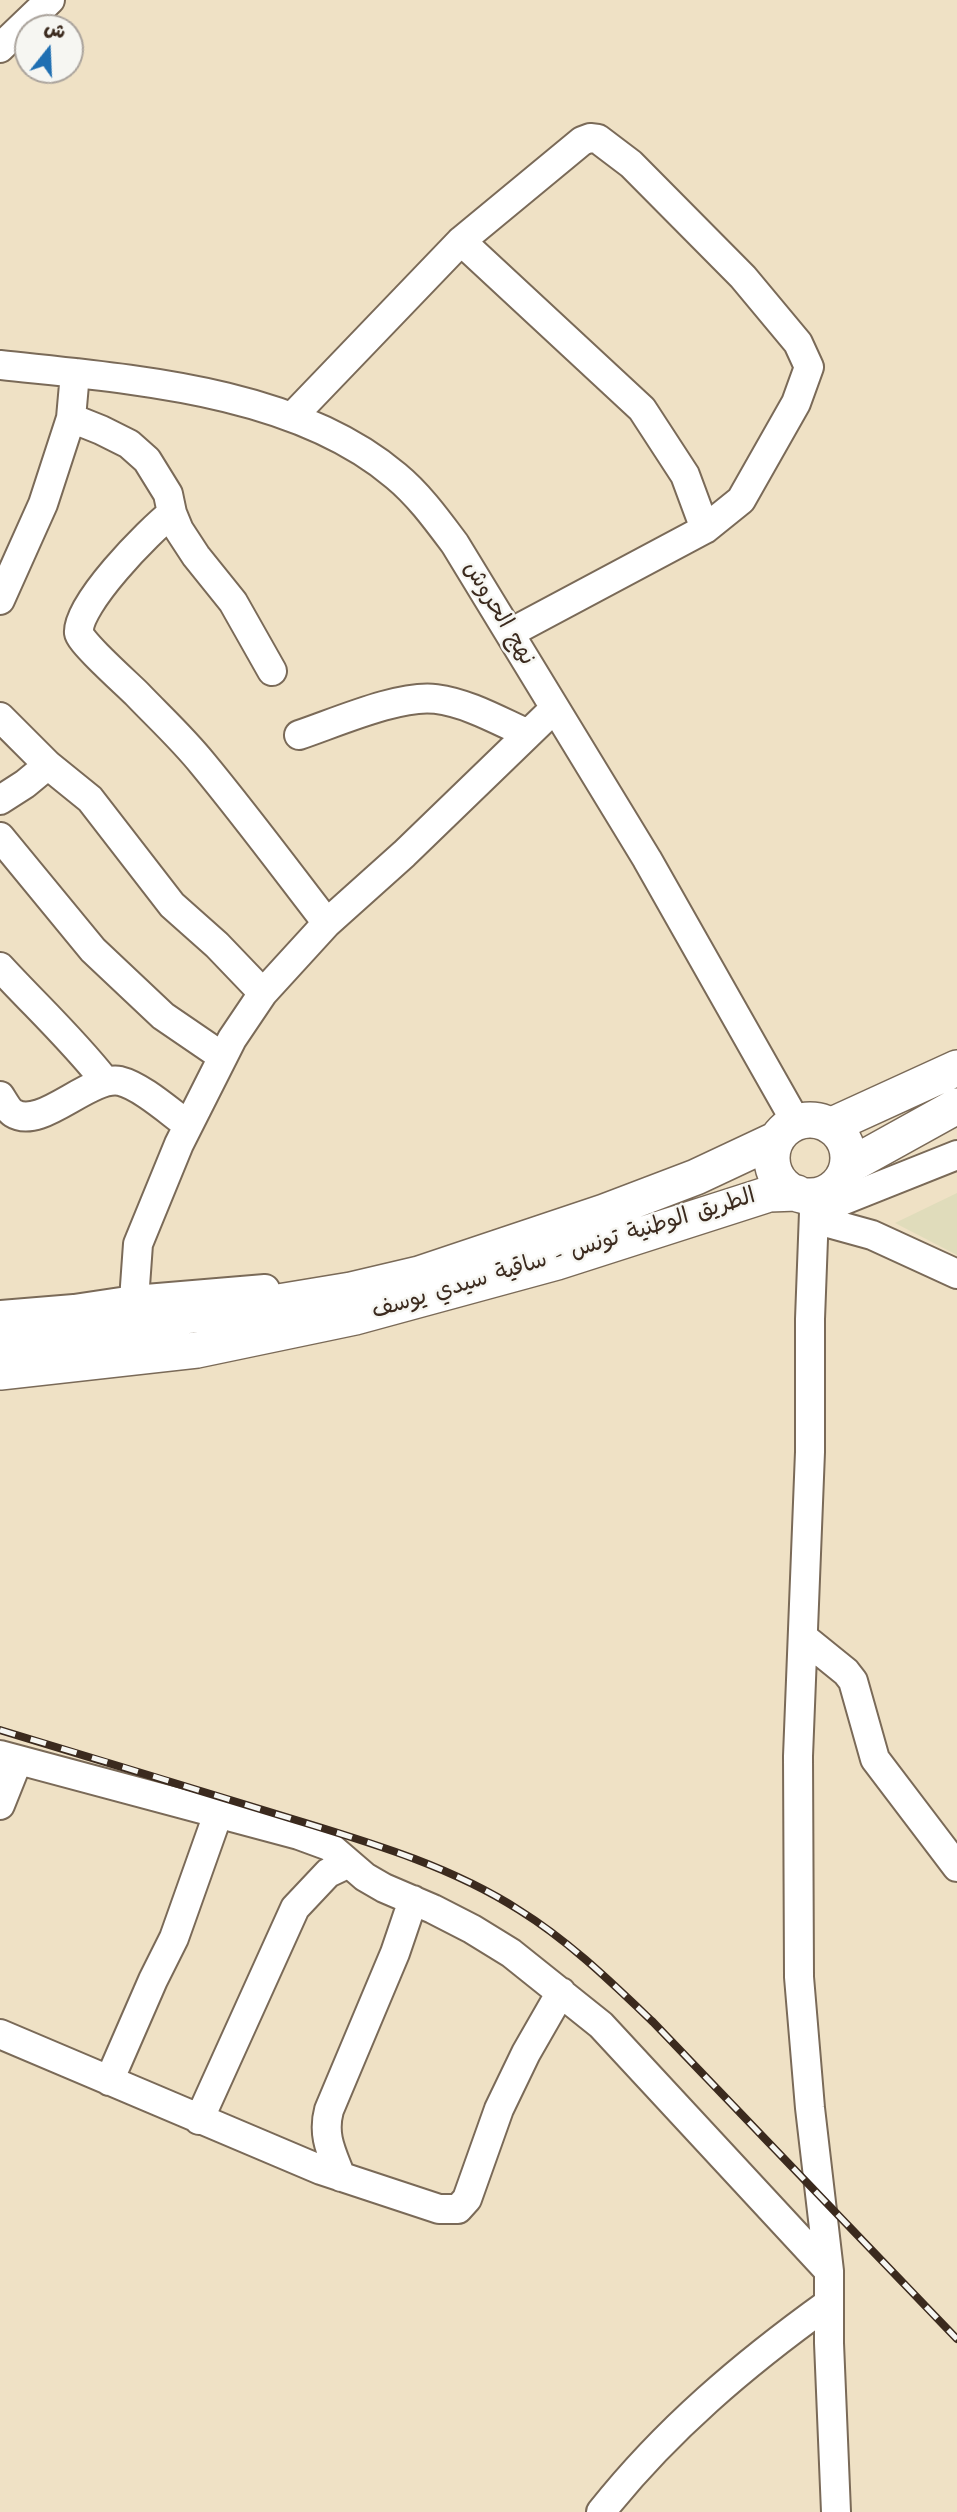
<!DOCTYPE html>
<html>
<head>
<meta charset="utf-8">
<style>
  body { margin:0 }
  #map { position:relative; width:957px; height:2512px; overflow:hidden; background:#efe1c5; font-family:"Architects Daughter","Playpen Sans Arabic",sans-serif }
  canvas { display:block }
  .north { position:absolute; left:14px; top:14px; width:70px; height:70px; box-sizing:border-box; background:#f6f6f2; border:2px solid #aba49d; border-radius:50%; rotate:18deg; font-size:19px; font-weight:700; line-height:28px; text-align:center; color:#3b2a1e }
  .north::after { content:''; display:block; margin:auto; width:24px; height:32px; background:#1f6fb2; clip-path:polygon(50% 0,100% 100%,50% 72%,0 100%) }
</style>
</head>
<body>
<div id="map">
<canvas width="957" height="2512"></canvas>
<div class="north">ش</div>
</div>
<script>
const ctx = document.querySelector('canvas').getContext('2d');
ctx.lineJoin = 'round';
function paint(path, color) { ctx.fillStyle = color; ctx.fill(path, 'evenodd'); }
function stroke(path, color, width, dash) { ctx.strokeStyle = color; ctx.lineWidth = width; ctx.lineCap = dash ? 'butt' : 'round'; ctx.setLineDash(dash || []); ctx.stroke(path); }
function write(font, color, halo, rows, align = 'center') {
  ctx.font = font + ' "Architects Daughter","Playpen Sans Arabic",sans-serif'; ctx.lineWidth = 5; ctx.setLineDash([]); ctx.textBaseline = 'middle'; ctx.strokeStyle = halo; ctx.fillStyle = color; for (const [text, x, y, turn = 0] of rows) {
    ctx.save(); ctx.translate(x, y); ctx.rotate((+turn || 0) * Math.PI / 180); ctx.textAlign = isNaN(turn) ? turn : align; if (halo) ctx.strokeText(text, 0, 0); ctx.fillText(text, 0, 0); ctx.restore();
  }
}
paint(new Path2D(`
  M957 1193V1255L895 1223Z`), '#e0dcbb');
const minor = new Path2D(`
  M0 48 50 0
  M461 241 642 409 685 475 705 529
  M0 365C127 379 294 389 396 476 419 495 437 520 455 544L647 859 796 1122
  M292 417 461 241 582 141 590 138 598 139 631 164 743 277 798 343 809 367 796 403 741 500 705 529 510 633
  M71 418 101 430 129 444 147 460 168 494 172 513 179 530 196 556 233 602 272 671
  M172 513C149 531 76 605 79 633 80 642 127 684 137 694 159 717 183 739 203 764 246 816 286 870 327 923
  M0 600 43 504 71 418 75 373
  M0 717 48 765 90 799 172 905 217 945 263 993
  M299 735C335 723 400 694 436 699 468 703 499 721 528 734
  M0 800 25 784 48 765
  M0 837 93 950 163 1016 223 1057
  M0 967C35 1005 73 1040 105 1081
  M0 1096C4 1102 8 1110 13 1113 41 1131 89 1075 120 1081 141 1086 170 1112 188 1125
  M810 1196 814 1212 810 1319V1452L798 1756 799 1977 810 2108 829 2271V2343L836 2512
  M814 1212 957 1155
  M814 1219 872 1235 957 1274
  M134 1300 138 1244 179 1144 232 1039 263 993 327 923 404 854 555 708
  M0 1315 74 1309 134 1300 265 1289
  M804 1638 846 1672 853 1681 875 1759 957 1867
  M0 1755 299 1835 329 1846 365 1877 384 1888 433 1909 472 1929 511 1953 601 2025 829 2271
  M0 1805 18 1760
  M0 2034 321 2170 439 2209H458L467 2199 499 2109 526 2053 561 1992
  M109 2081 153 1980 174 1938 218 1814
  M199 2120 295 1908 328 1873 347 1864
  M341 2177C332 2153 322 2136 329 2110L395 1953 413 1900
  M601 2512C666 2430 744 2364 829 2303`);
const major = new Path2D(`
  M772 1158a38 38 0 1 1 76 0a38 38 0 1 1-76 0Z
  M830 1126 957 1068
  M847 1167 957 1106
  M0 1340 91 1330 260 1305 351 1290 419 1274 604 1212 696 1177 777 1139
  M0 1372 197 1350 355 1317 557 1262 769 1194 797 1193`);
stroke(minor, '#7a6a58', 32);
stroke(major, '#7a6a58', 38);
stroke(minor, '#fff', 28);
stroke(major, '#fff', 35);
const rail = new Path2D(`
  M0 1730C91 1757 182 1785 273 1813 357 1839 444 1862 519 1910 569 1941 611 1982 653 2022L957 2339`);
stroke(rail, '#3b2a1e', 8);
stroke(rail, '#f6f6f2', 5, [16]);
write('23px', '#3b2a1e', '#f6f6f2', [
  ["نهج الحروش",498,614,59],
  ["الطريق الوطنية تونس - ساقية سيدي يوسف",564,1255,-17]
]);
</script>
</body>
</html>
